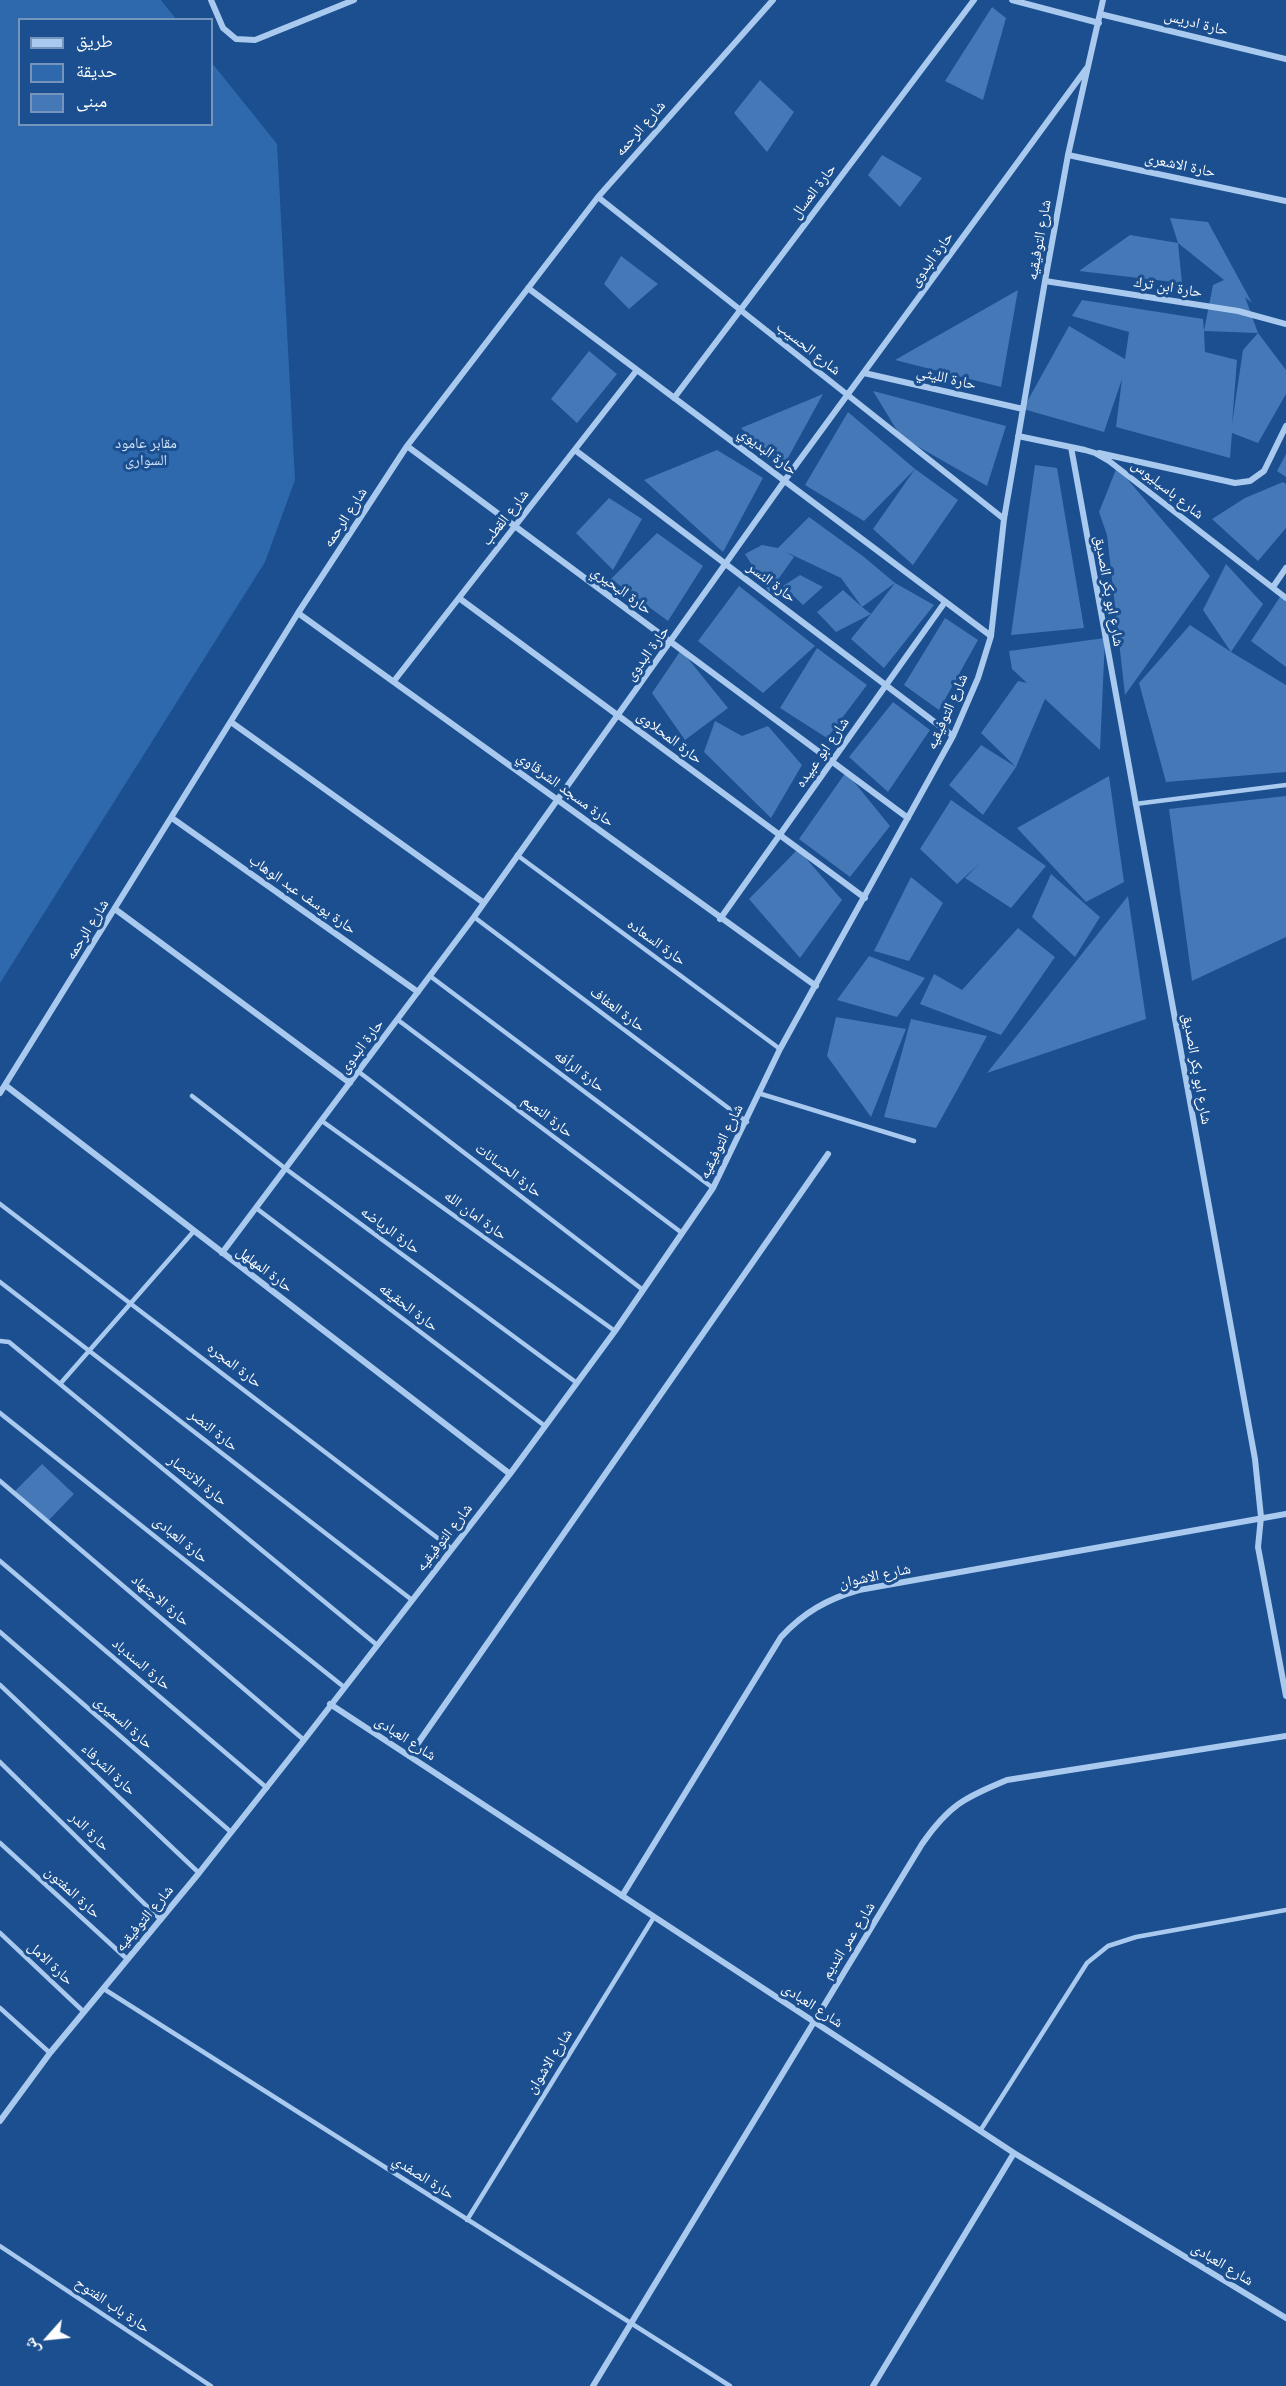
<!DOCTYPE html>
<html>
<head>
<meta charset="utf-8">
<style>
  body { margin:0 }
  #map { position:relative; width:1286px; height:2386px; overflow:hidden; background:#1b4f8f; font-family:"Nunito Sans","Noto Naskh Arabic",sans-serif }
  canvas { display:block }
  .legend { position:absolute; left:18px; top:18px; width:195px; height:108px; box-sizing:border-box; background:#1b4f8f; border:2px solid #7695bc; margin:0; padding:8px 10px; list-style:none; font-size:18px; color:#fff }
  .legend li { display:flex; align-items:center; gap:12px; height:30px }
  .legend b { width:30px; border:2px solid #7695bc }
  .north { position:absolute; left:18px; top:2308px; width:60px; height:60px; -webkit-text-stroke:4px #1b4f8f; paint-order:stroke; rotate:243deg; font-size:16px; font-weight:700; line-height:24px; text-align:center; color:#fff }
  .north::after { content:''; display:block; margin:auto; width:21px; height:27px; background:#fff; clip-path:polygon(50% 0,100% 100%,50% 72%,0 100%) }
</style>
</head>
<body>
<div id="map">
<canvas width="1286" height="2386"></canvas>
<ul class="legend">
<li><b style="height:8px;background:#a9c9ee"></b>طريق</li>
<li><b style="height:16px;background:#2e69ad"></b>حديقة</li>
<li><b style="height:16px;background:#4478b7"></b>مبنى</li>
</ul>
<div class="north">ش</div>
</div>
<script>
const ctx = document.querySelector('canvas').getContext('2d');
ctx.lineJoin = 'round';
function paint(path, color) { ctx.fillStyle = color; ctx.fill(path, 'evenodd'); }
function stroke(path, color, width, dash) { ctx.strokeStyle = color; ctx.lineWidth = width; ctx.lineCap = dash ? 'butt' : 'round'; ctx.setLineDash(dash || []); ctx.stroke(path); }
function write(font, color, halo, rows, align = 'center') {
  ctx.font = font + ' "Nunito Sans","Noto Naskh Arabic",sans-serif'; ctx.lineWidth = 6; ctx.setLineDash([]); ctx.textBaseline = 'middle'; ctx.strokeStyle = halo; ctx.fillStyle = color; for (const [text, x, y, turn = 0] of rows) {
    ctx.save(); ctx.translate(x, y); ctx.rotate((+turn || 0) * Math.PI / 180); ctx.textAlign = isNaN(turn) ? turn : align; if (halo) ctx.strokeText(text, 0, 0); ctx.fillText(text, 0, 0); ctx.restore();
  }
}
paint(new Path2D(`
  M0 0H161L176 19 20 20V124H212V63L277 144 295 480 265 562 0 983Z`), '#2e69ad');
paint(new Path2D(`
  M992 7 1006 18 983 100 945 81Z
  M760 80 794 112 767 152 734 113Z
  M882 155 922 178 900 207 868 175Z
  M1170 218 1208 222 1252 303 1245 297 1258 333 1204 331 1205 352 1237 360 1232 424 1243 350 1258 333 1286 370V394L1258 443 1232 433 1230 458 1116 427 1122 379 1104 432 1023 409 1069 326 1125 359 1129 332 1072 316 1082 300 1203 319 1204 331 1213 285 1224 280 1178 243Z
  M1130 235 1178 243 1182 283 1079 271Z
  M621 256 658 284 629 309 604 284Z
  M1018 290 1001 387 895 360Z
  M589 351 617 374 577 423 551 399Z
  M873 391 1006 426 987 486 901 437Z
  M823 394 783 467 741 428Z
  M848 412 915 469 864 521 805 485Z
  M717 450 763 478 723 552 644 480Z
  M1286 454V477L1277 471Z
  M1035 465 1057 468 1084 628 1011 635Z
  M1117 467 1210 576 1125 695 1107 535 1099 512Z
  M915 469 958 500 913 565 873 529Z
  M1283 482 1286 484V528L1258 561 1212 519 1245 498Z
  M609 498 642 519 613 570 576 533Z
  M809 517 864 557 895 583 934 605 884 668 851 639 871 614 836 632 817 612 843 590 862 607 841 578 786 552 794 557 769 592 745 554 762 545 778 548ZM895 583 871 614 862 607Z
  M657 533 703 566 668 621 611 579Z
  M1226 564 1263 604 1231 652 1286 685V772L1166 782 1139 683 1190 625 1231 652 1203 610Z
  M800 575 823 587 803 605 783 586Z
  M739 586 815 646 763 693 698 641Z
  M1282 594 1286 599V667L1251 641Z
  M945 618 978 640 939 710 904 685Z
  M1105 638 1100 750 1045 699 1016 767 981 733 1018 681 1027 683 1012 669 1009 651Z
  M817 648 867 685 827 738 780 708Z
  M681 650 728 708 685 740 652 693Z
  M893 702 930 730 888 792 849 757Z
  M715 721 742 736 768 726 802 765 771 818 704 752Z
  M981 745 1016 767 983 815 949 785Z
  M846 772 890 826 850 877 799 839Z
  M1109 776 1124 882 1086 902 1017 828Z
  M1286 796V937L1192 981 1169 809Z
  M951 800 1046 866 1011 908 965 878 980 863 957 884 920 849Z
  M798 849 842 900 800 958 749 899Z
  M1051 874 1100 917 1075 957 1032 917Z
  M911 877 943 903 909 961 874 951Z
  M1128 896 1146 1019 987 1073Z
  M1018 928 1055 957 1001 1035 920 1004 934 974 962 990Z
  M869 956 925 978 897 1017 837 1000Z
  M836 1017 906 1029 871 1117 827 1056Z
  M911 1019 987 1036 936 1128 884 1117Z
  M42 1464 74 1494 48 1521 14 1492Z`), '#4478b7');
stroke(new Path2D(`
  M1135 804 1286 785
  M517 855 780 1049
  M474 917 747 1122
  M430 976 713 1188
  M398 1020 682 1233
  M359 1072 643 1290
  M758 1093 914 1141
  M192 1096 286 1169 577 1383
  M322 1121 615 1331
  M0 1204 452 1549
  M256 1208 545 1426
  M0 1282 412 1600
  M0 1341 9 1342 377 1645
  M60 1384 194 1231
  M0 1413 344 1687
  M0 1481 304 1740
  M0 1561 267 1788
  M0 1632 231 1832
  M0 1685 199 1873
  M0 1762 161 1920
  M0 1843 127 1959
  M0 1933 84 2012
  M104 1989 730 2386
  M0 2008 50 2053
  M980 2131 1087 1963 1108 1946 1136 1937 1286 1910
  M467 2220 654 1917
  M0 2246 211 2386`), '#a9c9ee', 4.5);
stroke(new Path2D(`
  M211 0 223 28 236 39 255 40 354 0
  M1012 0 1099 23
  M1100 14 1286 59
  M1068 155 1286 201
  M598 197 1004 519
  M1045 281 1238 311 1286 324
  M528 288 991 636
  M864 373 1023 409
  M674 398 974 0
  M1018 436 1085 450 1095 453 1109 461 1286 598
  M407 446 908 818
  M1071 447 1255 1459 1261 1517 1258 1547 1286 1696
  M575 450 953 736
  M1099 453 1235 483 1250 481 1264 471 1286 426
  M1273 587 1286 568
  M459 598 865 898
  M298 613 816 986
  M394 681 637 370
  M231 722 484 903
  M172 818 418 992
  M115 909 350 1083
  M720 919 945 602
  M5 1085 510 1474
  M0 1093 298 613 407 446 598 197 773 0
  M222 1253 474 917 785 480 1086 69
  M330 1704 1014 2153 1286 2318
  M409 1756 828 1154
  M622 1896 781 1637C803 1613 827 1599 859 1590L1286 1514
  M0 2121 50 2053 199 1873 304 1740 510 1474 615 1331 713 1188 780 1049 953 736 978 678 991 636 1004 519 1045 281 1068 155 1103 0
  M593 2386 922 1844C949 1805 964 1798 1007 1780L1286 1736
  M873 2386 1014 2153`), '#a9c9ee', 6);
write('15px', '#fff', '#1b4f8f', [
  ["حارة ادريس",1196,24,14],
  ["شارع الرحمه",641,129,-49],
  ["حارة الاشعرى",1180,166,12],
  ["حارة العسال",814,192,-53],
  ["شارع التوفيقيه",1040,240,-80],
  ["حارة البدوى",932,260,-54],
  ["حارة ابن ترك",1168,288,9],
  ["شارع الحسيب",808,349,38],
  ["حارة الليثي",946,379,13],
  ["حارة البديوي",767,452,37],
  ["شارع باسيليوس",1167,490,38],
  ["شارع الرحمه",346,518,-57],
  ["شارع القطب",506,518,-52],
  ["حارة النسر",771,583,37],
  ["حارة البحيري",621,591,36],
  ["شارع ابو بكر الصديق",1108,591,80],
  ["حارة البدوى",648,654,-54],
  ["شارع التوفيقيه",948,712,-66],
  ["حارة المحلاوى",669,738,37],
  ["شارع ابو عبيده",823,753,-55],
  ["حارة مسجد الشرقاوي",565,790,36],
  ["حارة يوسف عبد الوهاب",302,895,35],
  ["شارع الرحمه",88,930,-58],
  ["حارة السعاده",656,943,36],
  ["حارة العفاف",617,1010,37],
  ["حارة البدوى",362,1047,-53],
  ["شارع ابو بكر الصديق",1196,1069,80],
  ["حارة الرأفه",579,1072,37],
  ["حارة النعيم",547,1117,37],
  ["شارع التوفيقيه",722,1142,-64],
  ["حارة الحسانات",508,1171,37],
  ["حارة امان الله",475,1216,36],
  ["حارة الرياضه",390,1231,36],
  ["حارة المهلهل",264,1270,37],
  ["حارة الحقيقه",408,1308,37],
  ["حارة المجره",234,1366,37],
  ["حارة النصر",213,1431,38],
  ["حارة الانتصار",197,1481,39],
  ["شارع التوفيقيه",445,1538,-52],
  ["حارة العبادى",180,1540,39],
  ["شارع الاشوان",875,1577,-12],
  ["حارة الاجتهاد",160,1601,40],
  ["حارة السندباد",141,1665,40],
  ["حارة السميرى",123,1723,41],
  ["شارع العبادى",405,1739,33],
  ["حارة الشرفاء",108,1770,43],
  ["حارة الدر",89,1832,44],
  ["حارة المفتون",72,1893,42],
  ["شارع التوفيقيه",145,1919,-50],
  ["شارع عمر النديم",849,1941,-58],
  ["حارة الامل",50,1964,43],
  ["شارع العبادى",812,2006,33],
  ["شارع الاشوان",550,2062,-58],
  ["حارة الصفدي",423,2178,32],
  ["شارع العبادى",1222,2265,31],
  ["حارة باب الفتوح",112,2306,34]
]);
write('15px', '#cfe3fa', '#1b4f8f', [
  ["مقابر عامود",146,444],
  ["السوارى",146,461]
]);
</script>
</body>
</html>
